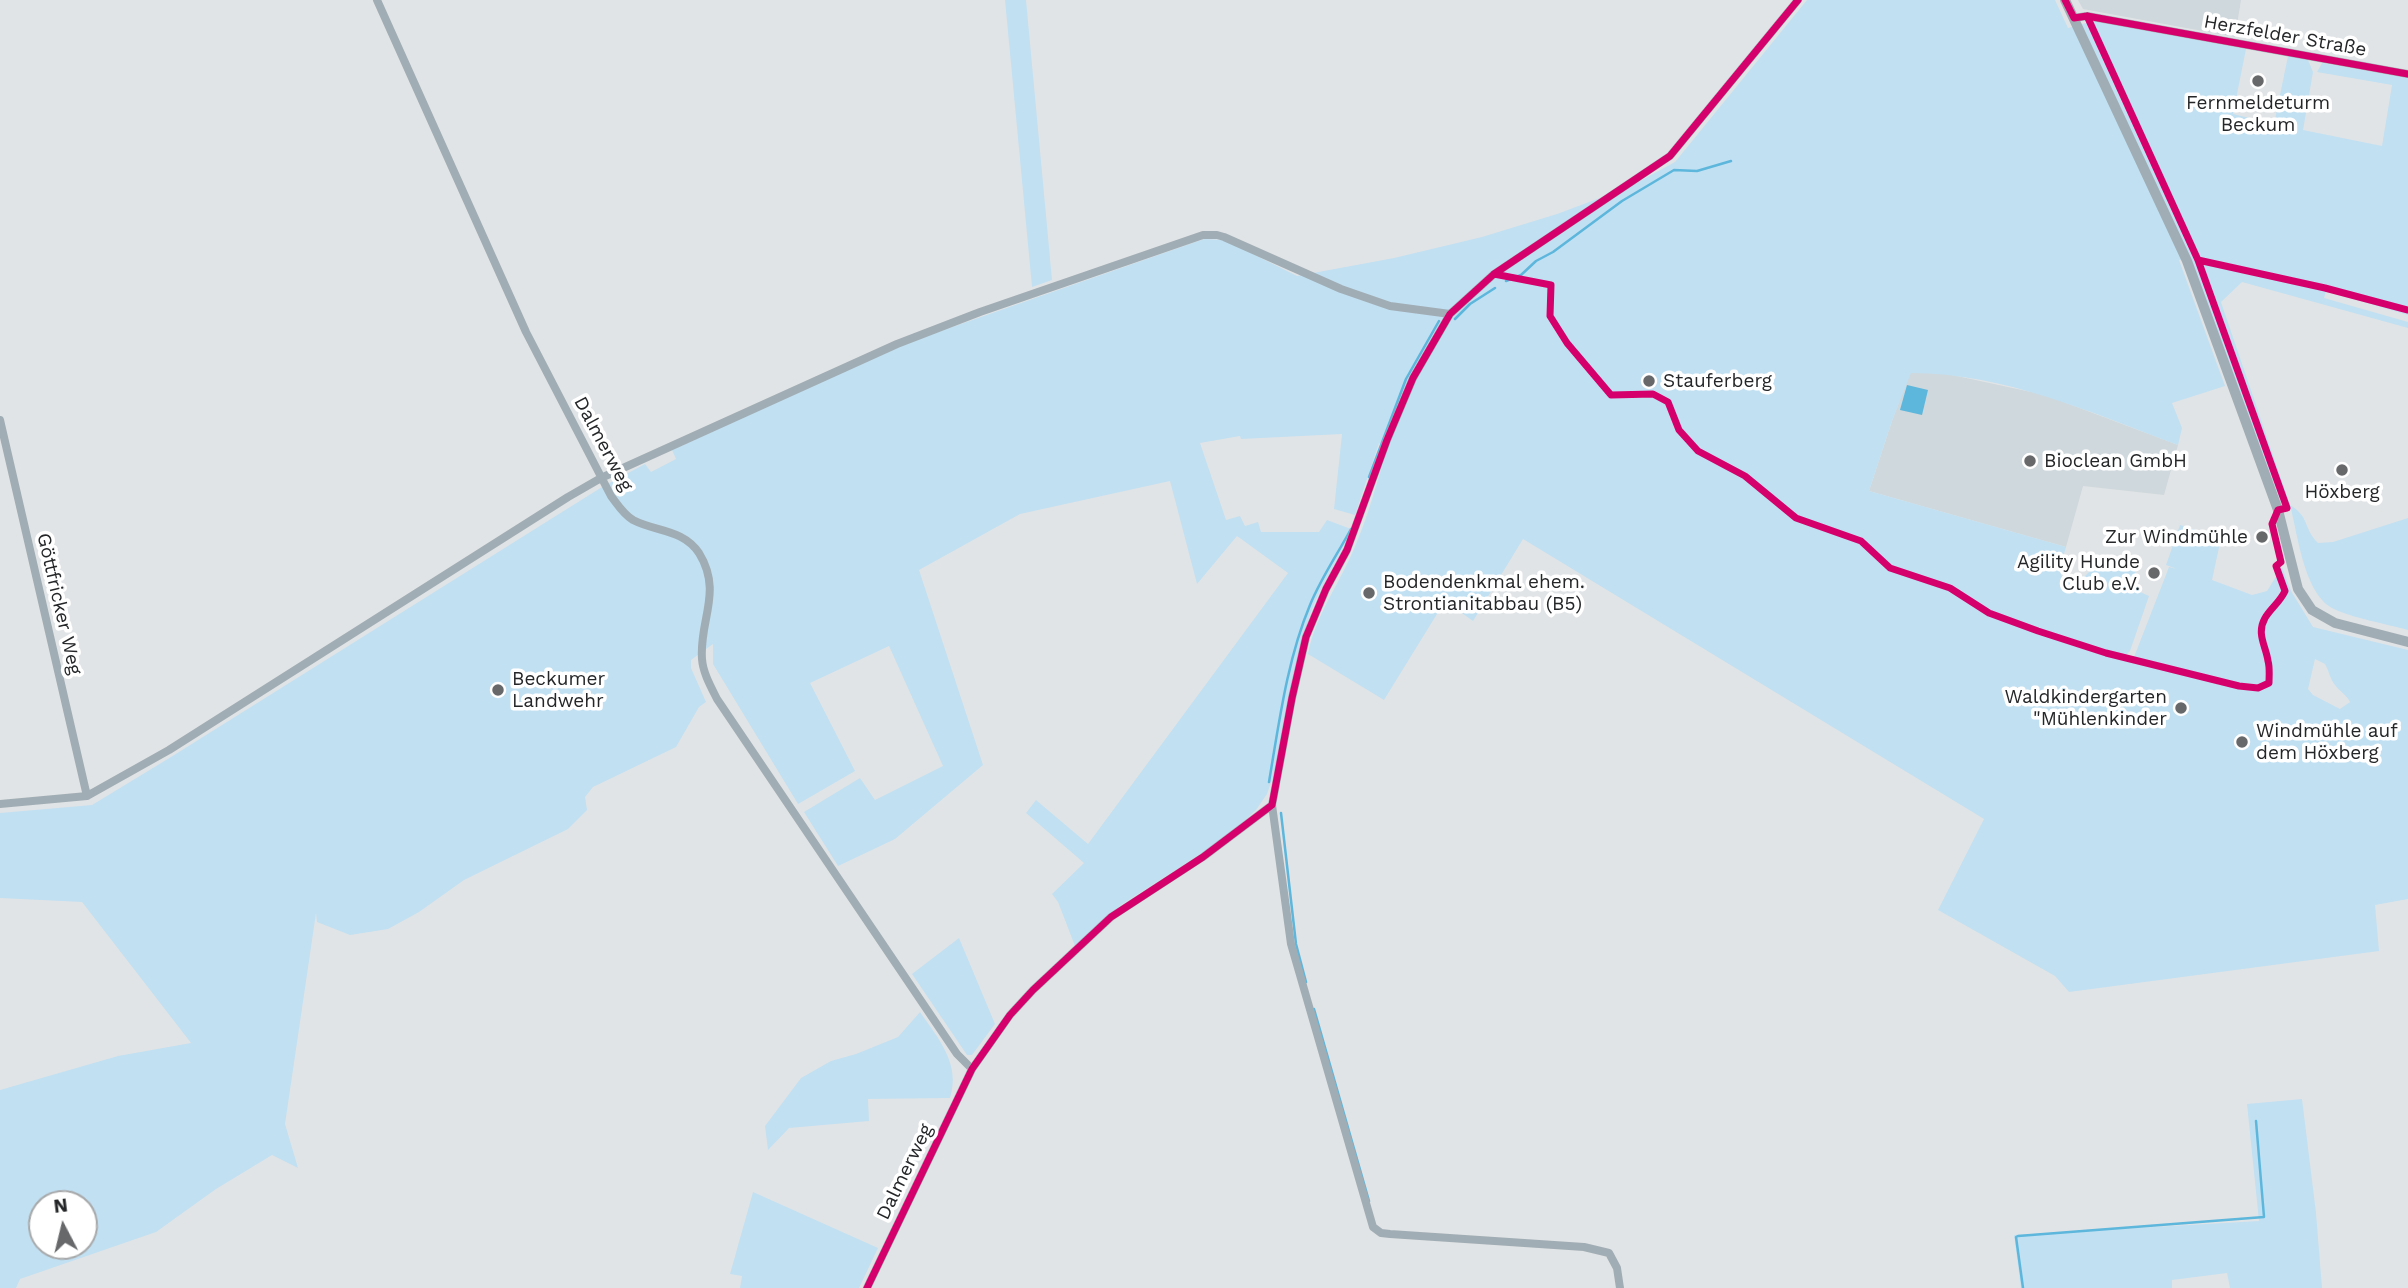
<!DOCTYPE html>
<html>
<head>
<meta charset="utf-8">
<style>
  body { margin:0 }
  #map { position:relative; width:2408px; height:1288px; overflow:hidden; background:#e1e4e6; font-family:"Work Sans",sans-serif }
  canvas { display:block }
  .north { position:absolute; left:28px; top:1190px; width:70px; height:70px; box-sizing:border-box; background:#fff; border:2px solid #a7a8a9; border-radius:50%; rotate:353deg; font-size:19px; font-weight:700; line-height:28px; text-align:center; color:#242628 }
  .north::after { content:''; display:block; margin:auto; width:24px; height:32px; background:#66686a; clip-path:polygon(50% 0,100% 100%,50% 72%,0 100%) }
</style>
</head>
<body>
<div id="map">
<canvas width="2408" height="1288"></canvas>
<div class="north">N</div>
</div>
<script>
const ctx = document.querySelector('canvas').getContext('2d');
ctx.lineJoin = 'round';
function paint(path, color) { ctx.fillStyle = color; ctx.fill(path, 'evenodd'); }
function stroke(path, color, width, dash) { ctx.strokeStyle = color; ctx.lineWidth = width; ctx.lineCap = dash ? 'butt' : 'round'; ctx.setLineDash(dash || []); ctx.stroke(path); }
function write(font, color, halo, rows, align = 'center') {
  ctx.font = font + ' "Work Sans",sans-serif'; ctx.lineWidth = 7; ctx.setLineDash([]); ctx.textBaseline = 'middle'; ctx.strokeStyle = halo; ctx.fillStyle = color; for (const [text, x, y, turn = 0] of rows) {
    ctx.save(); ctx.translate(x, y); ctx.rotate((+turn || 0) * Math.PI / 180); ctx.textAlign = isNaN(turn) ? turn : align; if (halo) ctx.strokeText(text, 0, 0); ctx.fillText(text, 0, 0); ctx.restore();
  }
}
paint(new Path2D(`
  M2078 0H2241L2235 37 2083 9Z
  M1910 373H1943L2045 395 2178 445 2164 495 2083 486 2066 547 1869 491 1892 421Z`), '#cfd8dc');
paint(new Path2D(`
  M1005 0H1026L1052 280 1032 287Z
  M1807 0H2055L2068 28 2093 21 2246 49 2233 114 2274 124 2288 56 2308 60 2313 72 2303 130 2382 146 2392 85 2317 72 2322 63 2408 78V315L2326 291 2324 298 2408 322V328L2242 282 2221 302 2290 505C2310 517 2303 528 2318 543L2333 542 2408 518V630C2386 624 2353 618 2334 609 2304 595 2298 535 2290 505L2282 506 2190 258 2179 260 2225 386 2172 403 2182 428 2178 445C2092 413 2004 373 1911 373L1892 421 1869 491 2066 547 2059 570 2063 579 2080 581 2099 562H2137L2134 580 2140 592 2149 596 2130 651 2126 655 2134 657 2169 567 2177 569 2166 565 2180 525 2221 538 2212 580 2252 595 2267 591 2282 567 2291 591 2313 627 2408 650V899L2375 905 2379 951 2069 992 2055 976 1938 910 1984 819 1523 539 1473 621 1445 601 1384 700 1308 654C1316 613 1341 582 1356 544 1369 514 1377 481 1387 450L1379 443 1355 515 1334 509 1342 434 1241 439 1240 436 1200 443 1226 520 1240 516 1245 526 1258 522 1261 532H1319L1327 520 1351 529C1340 558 1322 582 1311 612 1293 664 1285 720 1274 774L1267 794 1256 810 1243 822 1211 847 1121 905 1075 946 1058 902 1052 894 1084 863 1026 813 1036 800 1088 844 1288 573 1237 536 1197 584 1170 481 1020 514 919 570 983 765 895 839 838 866 804 812 860 778 875 800 943 766 889 646 810 683 855 771 798 804 713 664V644L691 660V668L706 702 699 707 676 747 593 787 585 797 587 810 568 829 464 880 419 912 388 929 350 935 317 922 316 913 285 1124 298 1168 272 1155 216 1189 156 1232 20 1279 16 1288H0V1090L118 1056 191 1043 82 902 0 898V813L92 805 171 757 602 487 645 464 651 472 676 459 672 450 898 346 1204 239 1225 240 1297 276 1394 258 1482 237 1557 214 1629 187 1675 162ZM2315 659 2325 664C2329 671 2330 679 2335 685 2340 692 2346 694 2350 702L2340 709 2313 695 2308 689ZM42 1204H84V1246H42Z
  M959 938 995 1024 972 1055H967L912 974Z
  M920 1012C938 1038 961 1064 950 1098L868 1099 869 1121 789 1128 768 1150 765 1126 801 1078 831 1061 856 1054 898 1037Z
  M2302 1099 2316 1213 2322 1288H2230L2227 1273 2172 1280V1288H2021L2014 1235 2259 1221 2247 1104Z
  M753 1192 878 1248 859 1288H740L742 1276 730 1274Z`), '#c1e0f2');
paint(new Path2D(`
  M1907 385 1928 390 1922 415 1900 410Z`), '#5db6dc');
stroke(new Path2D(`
  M1506 281 1521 275 1536 261 1553 252 1622 201 1674 170 1697 171 1731 161
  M1455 319 1470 304 1495 288
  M1369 477 1406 379 1439 321
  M1269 782C1279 723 1287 660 1310 605 1321 578 1337 555 1351 529
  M1281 813 1296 944 1306 982
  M1314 1009 1369 1201
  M2023 1288 2016 1237 2018 1236 2264 1217 2256 1121`), '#5db6dc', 2.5);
stroke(new Path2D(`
  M377 0 526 332 611 496C618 505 623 514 633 520 656 532 683 529 699 553 723 592 699 620 702 659 703 673 711 687 717 699L957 1054 972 1069
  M2074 18 2087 16 2408 74
  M0 420 87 796
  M0 804 87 796 169 750 568 497 601 478 897 344 980 312 1203 235H1217L1224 237 1341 289 1390 306 1450 314
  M867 1288 972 1069 1010 1015 1033 990 1111 917 1203 857 1272 805
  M1620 1288 1617 1268 1609 1253 1584 1247 1390 1234 1381 1233 1373 1227 1291 944 1272 805 1292 698 1306 637 1326 589 1347 550 1387 440 1413 378 1450 314 1494 274 1670 156 1798 0`), '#a1adb4', 8);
stroke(new Path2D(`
  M2065 0 2187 261 2278 510 2298 589 2312 610 2335 623 2408 642`), '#a1adb4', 10);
stroke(new Path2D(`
  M2065 0 2074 18 2087 16 2408 74
  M2198 260 2325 288 2408 310
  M1494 274 1551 285 1550 316 1567 343 1611 395 1653 394 1668 402 1679 430 1698 451 1745 476 1796 518 1861 541 1890 568 1950 588 1989 613 2038 631 2106 653 2239 686 2258 688 2269 683C2269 676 2270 668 2268 661 2266 646 2256 634 2265 618 2271 608 2280 602 2285 591L2276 566 2281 562 2272 524 2278 510 2287 508 2198 260 2087 16
  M867 1288 972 1069 1010 1015 1033 990 1111 917 1203 857 1272 805 1292 698 1306 637 1326 589 1347 550 1387 440 1413 378 1450 314 1494 274 1670 156 1798 0`), '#d6006c', 7);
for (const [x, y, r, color] of [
  [2258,81,7,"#66686a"],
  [1649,381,7,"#66686a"],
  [2030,461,7,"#66686a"],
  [2342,470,7,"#66686a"],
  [2262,537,7,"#66686a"],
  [2154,573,7,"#66686a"],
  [1369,593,7,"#66686a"],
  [498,690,7,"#66686a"],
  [2181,708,7,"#66686a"],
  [2242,742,7,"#66686a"]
]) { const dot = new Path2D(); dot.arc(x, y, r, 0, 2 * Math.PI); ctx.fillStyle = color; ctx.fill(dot); stroke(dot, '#fff', 2.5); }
write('19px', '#242628', '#fff', [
  ["Herzfelder Straße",2285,36,10],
  ["Dalmerweg",603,444,62],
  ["Göttfricker Weg",59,604,77],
  ["Dalmerweg",905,1172,-64]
]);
write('19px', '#242628', '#fff', [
  ["Fernmeldeturm",2258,103,"center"],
  ["Beckum",2258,125,"center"],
  ["Stauferberg",1663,381],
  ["Bioclean GmbH",2044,461],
  ["Höxberg",2342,492,"center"],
  ["Zur Windmühle",2248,537,"right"],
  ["Agility Hunde",2140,562,"right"],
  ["Club e.V.",2140,584,"right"],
  ["Bodendenkmal ehem.",1383,582],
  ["Strontianitabbau (B5)",1383,604],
  ["Beckumer",512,679],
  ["Landwehr",512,701],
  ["Waldkindergarten",2167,697,"right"],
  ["\"Mühlenkinder",2167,719,"right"],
  ["Windmühle auf",2256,731],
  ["dem Höxberg",2256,753]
], 'left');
</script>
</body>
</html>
